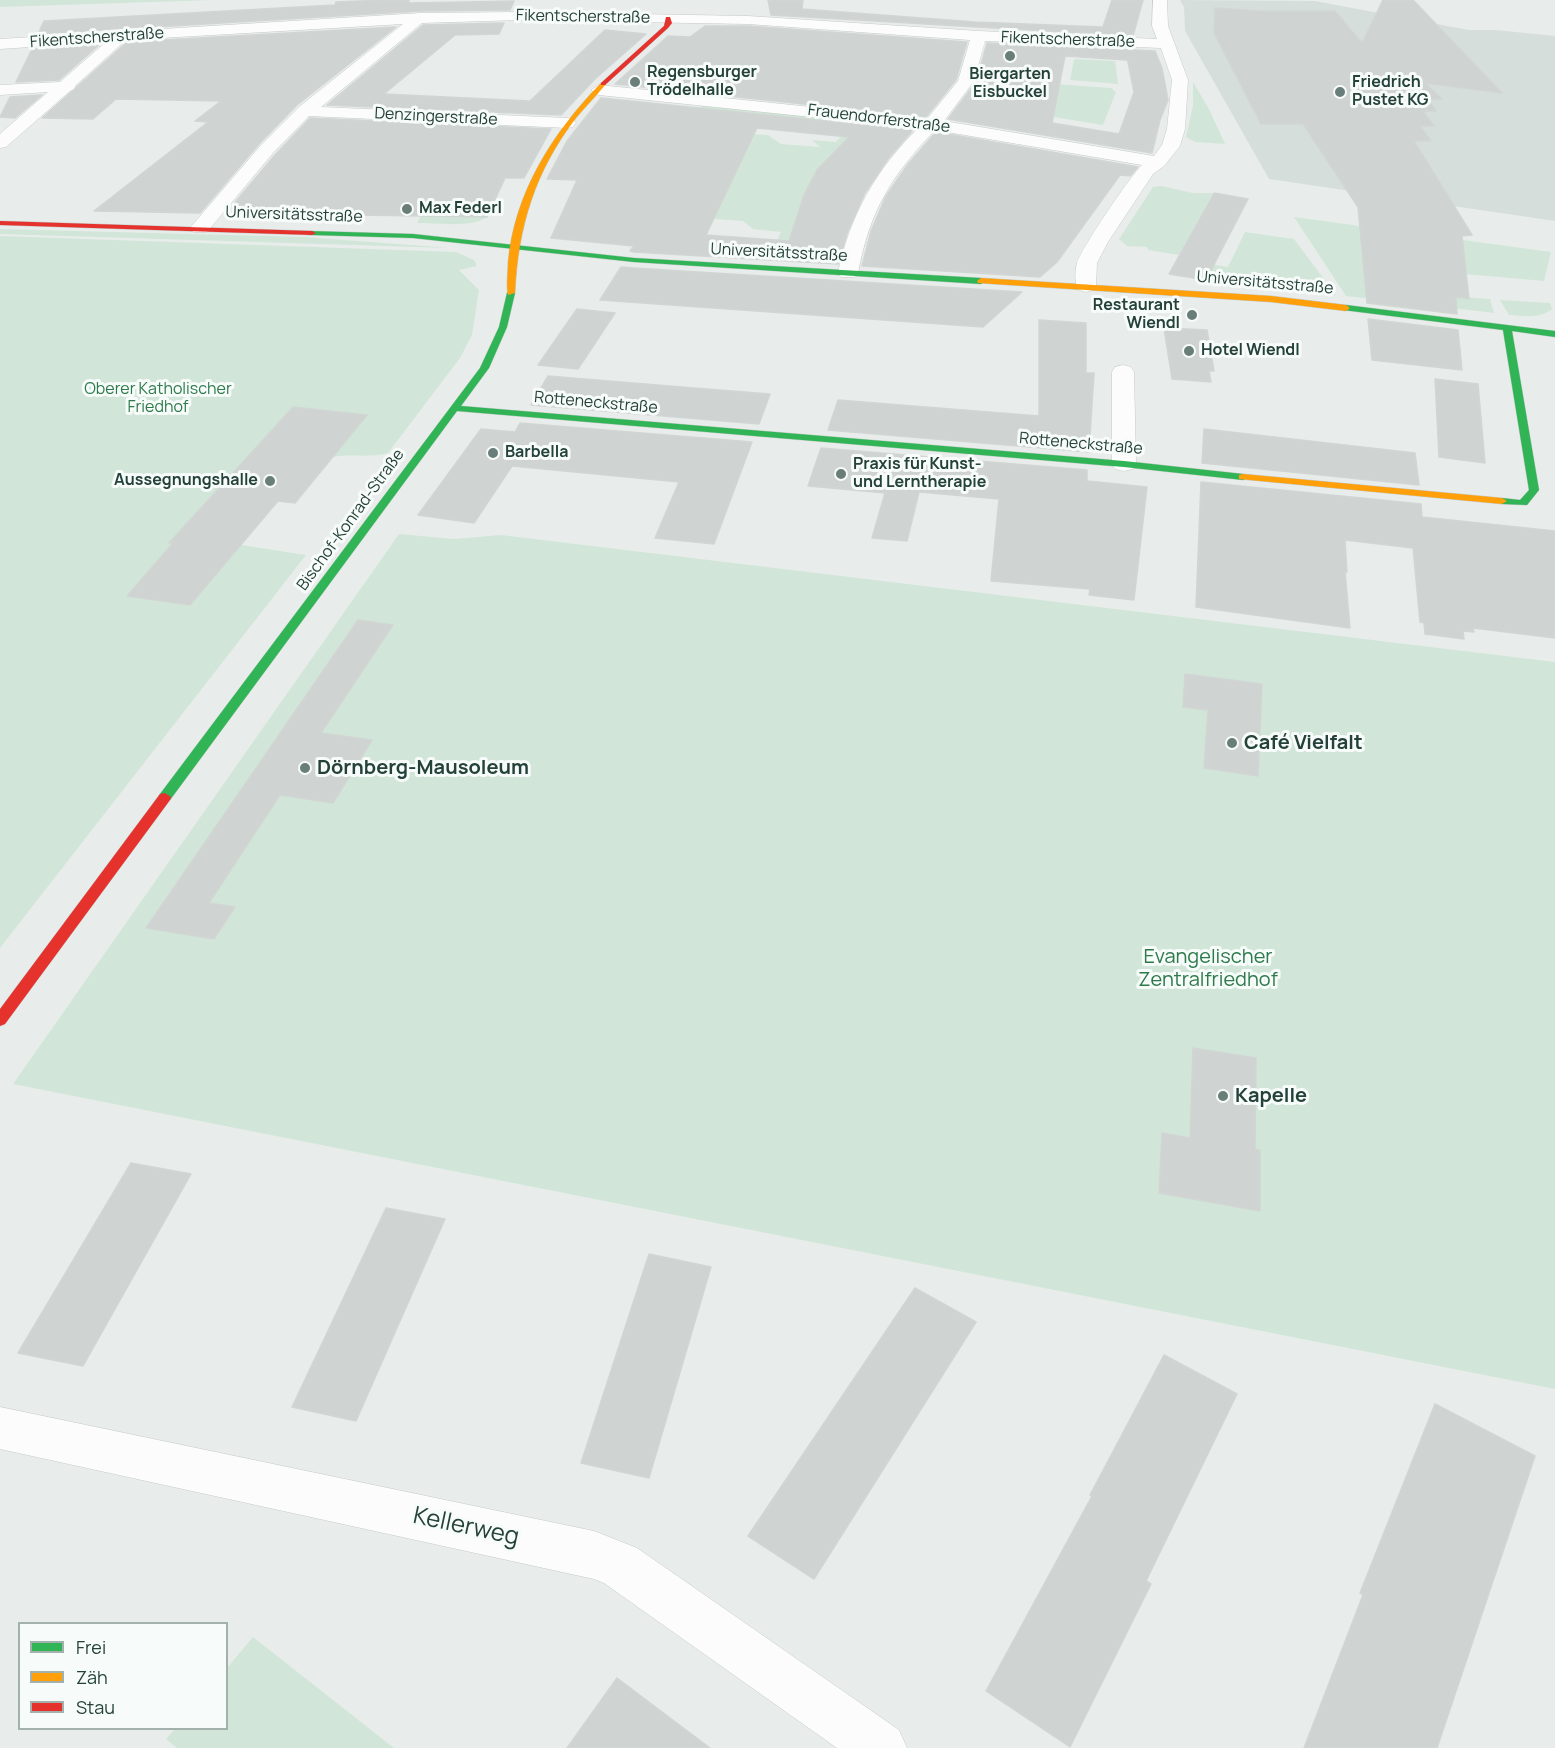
<!DOCTYPE html>
<html>
<head>
<meta charset="utf-8">
<style>
  body { margin:0 }
  #map { position:relative; width:1555px; height:1748px; overflow:hidden; background:#e8edeb; font-family:Manrope,sans-serif }
  canvas { display:block }
  .legend { position:absolute; left:18px; top:1622px; width:210px; height:108px; box-sizing:border-box; background:#f7fbf9; border:2px solid #a3b1ad; margin:0; padding:8px 10px; list-style:none; font-size:18px; color:#24423a }
  .legend li { display:flex; align-items:center; gap:12px; height:30px }
  .legend b { width:30px; border:2px solid #a3b1ad }
</style>
</head>
<body>
<div id="map">
<canvas width="1555" height="1748"></canvas>
<ul class="legend">
<li><b style="height:8px;background:#30b455"></b>Frei</li>
<li><b style="height:8px;background:#ff9f0a"></b>Zäh</li>
<li><b style="height:8px;background:#e5322d"></b>Stau</li>
</ul>
</div>
<script>
const ctx = document.querySelector('canvas').getContext('2d');
ctx.lineJoin = 'round';
function paint(path, color) { ctx.fillStyle = color; ctx.fill(path, 'evenodd'); }
function stroke(path, color, width, dash) { ctx.strokeStyle = color; ctx.lineWidth = width; ctx.lineCap = dash ? 'butt' : 'round'; ctx.setLineDash(dash || []); ctx.stroke(path); }
function write(font, color, halo, rows, align = 'center') {
  ctx.font = font + ' Manrope,sans-serif'; ctx.lineWidth = 6; ctx.setLineDash([]); ctx.textBaseline = 'middle'; ctx.strokeStyle = halo; ctx.fillStyle = color; for (const [text, x, y, turn = 0] of rows) {
    ctx.save(); ctx.translate(x, y); ctx.rotate((+turn || 0) * Math.PI / 180); ctx.textAlign = isNaN(turn) ? turn : align; if (halo) ctx.strokeText(text, 0, 0); ctx.fillText(text, 0, 0); ctx.restore();
  }
}
paint(new Path2D(`
  M1180 0 1315 1 1469 30H1496L1555 36V221L1269 179 1185 31 1184 7Z`), '#d6dedb');
paint(new Path2D(`
  M0 0H213L0 7Z
  M1074 59 1115 61 1118 84 1070 80Z
  M1193 82 1209 109 1225 144 1195 142 1186 137 1193 106Z
  M1039 83 1111 88 1116 92 1103 125 1016 111Z
  M702 105 837 118 834 122 699 109Z
  M861 121 906 128 897 138 859 126 842 144 784 258 770 256 781 232 753 229 743 221 674 216 723 138 754 140 748 134 768 135 781 144 820 147 812 140 836 142 850 125 855 126Z
  M1161 186 1193 193H1213L1179 255 1148 250 1147 247 1127 246 1119 239 1153 187Z
  M421 216 487 217C473 228 435 223 417 223Z
  M1294 217 1551 252 1544 281 1453 273V278L1364 270 1366 290 1409 293V303L1346 296Z
  M0 229 304 237 450 248 0 234Z
  M1245 232 1294 239 1336 295 1171 275 1178 259 1228 267Z
  M0 236 456 252 474 260 477 266 459 270 479 290 472 335 460 358 388 453C367 459 347 452 326 459L331 460 295 503 278 501 241 545 306 555 0 948Z
  M1419 294 1490 299 1494 313 1427 305Z
  M1500 300 1550 303 1552 309C1540 319 1523 316 1509 315Z
  M399 534 454 539 501 535 1555 662V1389L13 1084Z
  M253 1637 394 1748H177L166 1739 175 1729 226 1728 227 1668Z`), '#d1e6d8');
const building = new Path2D(`
  M384 0H409V3L514 1 510 10 421 11 38 34 44 21 335 5 336 2Z
  M768 0H803L802 9 975 22 1103 27 1112 0H1143L1133 36 771 15Z
  M1383 0H1413L1502 93 1425 83 1442 99H1427L1436 111H1423L1434 126H1420L1431 141H1414L1472 235 1462 236 1469 299 1456 297 1457 314 1367 303 1358 207 1303 124H1261L1214 33 1215 8 1259 11H1335L1362 43Z
  M504 23 499 34 455 35 384 94 530 101 605 30 646 34 595 79 561 115 327 105 423 25Z
  M705 26H748L967 42 956 80 926 117 615 84 668 36 690 37Z
  M396 27 297 105 259 144 200 213 94 211 208 122 195 121 221 101 116 99 93 119 42 118 127 42Z
  M987 43 1155 51 1162 68 1168 100 1160 120 1152 153 948 119 976 82ZM1065 56 1126 60 1127 57 1134 92 1119 134 1052 123Z
  M99 45 59 80 16 82 32 49Z
  M42 95 15 118 0 117 10 97Z
  M601 98 913 130 888 159 865 193 848 231 838 264 634 252 630 251 634 246 551 238 577 180 547 179 567 141ZM757 128 849 137 817 170 804 195 789 241 706 235Z
  M310 118 551 129 524 178H505L487 217 226 213 275 155Z
  M936 132 1138 167 1130 176 1120 175 1057 262 1040 277 862 266 871 231 886 196 908 164Z
  M1214 193 1248 199 1206 280 1169 274Z
  M621 267 634 268 1022 292 983 327 600 300Z
  M577 309 615 313 578 369 538 365Z
  M1368 319 1458 330 1462 370 1372 360Z
  M1039 320 1086 323V373H1094L1089 452 828 430 838 400 1039 416Z
  M1164 328 1207 330 1214 371H1209L1211 382 1172 379Z
  M548 376 694 388 770 394 759 424 531 405Z
  M1435 379 1478 384 1485 463 1439 457Z
  M293 407 367 415 295 503 278 501 190 605 127 596 173 543H169Z
  M520 423 752 442 714 544 655 538 679 482 512 466 474 523 418 515 481 429 515 432Z
  M1204 429 1415 453 1419 485 1202 463Z
  M821 448 1087 470V481L1147 487 1134 600 1089 595 1090 589 991 581 999 499 919 492 907 541 872 538 885 493 808 486Z
  M1201 482 1421 504 1422 517 1555 531V638L1473 628 1474 632 1463 631 1464 639 1425 634 1424 623 1420 622 1413 548 1345 540 1347 572 1345 571 1350 628 1196 607Z
  M358 620 393 625 321 733 372 740 333 803 280 795 209 903 235 907 214 939 146 928Z
  M1185 674 1262 684 1258 776 1204 768 1208 710 1183 707Z
  M1193 1048 1256 1058 1255 1149 1260 1150V1211L1159 1193 1162 1133 1190 1138Z
  M131 1163 191 1174 83 1366 18 1353Z
  M386 1208 445 1219 356 1421 292 1407Z
  M649 1254 711 1267 649 1478 581 1463Z
  M915 1288 976 1322 814 1579 748 1536Z
  M1164 1355 1237 1394 1146 1581 1151 1584 1070 1747 986 1691 1092 1496 1090 1495Z
  M1435 1404 1535 1456 1437 1748H1304L1363 1595 1360 1593Z
  M617 1678 710 1748H567Z`);
paint(building, '#cfd4d2');
stroke(building, '#d1d6d4', 1.5);
const street = new Path2D(`
  M1153 0H1167L1168 26 1188 80 1185 129 1180 146 1164 166 1153 174 1108 242 1097 263 1096 286 1093 290 1086 292 1079 290C1074 284 1075 270 1077 263 1081 249 1131 175 1142 165L935 130C891 176 870 210 858 273L855 277H841L838 273C850 215 876 170 918 128L599 95 591 90 599 85 927 119 958 81 970 40 748 24 520 20 422 23 321 107 567 118 573 119 576 123 573 127 567 128 309 116 273 153 207 232H193L190 228 261 145 299 107 403 24 126 40 76 85 74 89 70 91 6 147 0 148V134L48 92 0 95V85L60 82 106 42 0 49V39L421 13 520 12 748 16 979 31 1157 39 1152 26ZM985 41 1161 48 1172 80 1167 129 1162 145 1154 156 944 121 974 81Z
  M1123 365 1131 367 1134 372 1136 464 1133 469 1124 471 1115 469 1112 464V372L1115 367Z
  M0 1407 594 1531 637 1548 899 1730 907 1748H837L604 1583 594 1579 0 1449Z`);
const fast = new Path2D(`
  M309 231 413 234 634 258 981 278 985 281 981 284 634 262 413 238 312 235H309Z
  M511 290 515 293 507 327 489 368 461 406 1124 461 1243 474 1248 477 1243 480 1124 467 457 411 170 800H160L159 797 160 794 480 368 499 327 507 293Z
  M1346 305 1555 331V337L1512 331 1539 490 1527 505 1502 504 1497 501 1502 498 1520 500 1529 490 1503 330 1343 310V306Z`);
const slow = new Path2D(`
  M601 83 606 84C596 96 586 106 576 118 535 171 518 227 515 293L508 295C506 285 508 273 508 263 514 193 553 132 601 83Z
  M981 278 1271 296 1346 305 1350 308 1346 311 1271 302 978 283 977 281Z
  M1243 474 1502 498 1507 501 1502 504 1239 479V475Z`);
const jam = new Path2D(`
  M666 17H670L672 23 668 28 605 85H601V83L664 26Z
  M0 221 312 231 316 233 312 235 0 225Z
  M165 793 171 797 170 800 5 1024 0 1026V1009L160 794Z`);
stroke(street, '#c5cac8', 1);
stroke(fast, '#c3cbc8', 1);
stroke(slow, '#c3cbc8', 1);
stroke(jam, '#c3cbc8', 1);
paint(street, '#fcfcfc');
paint(fast, '#30b455');
paint(slow, '#ff9f0a');
paint(jam, '#e5322d');
for (const [x, y, r, color] of [
  [1010,56,6,"#697e78"],
  [635,82,6,"#697e78"],
  [1340,92,6,"#697e78"],
  [407,209,6,"#697e78"],
  [1192,315,6,"#697e78"],
  [1189,351,6,"#697e78"],
  [493,453,6,"#697e78"],
  [841,474,6,"#697e78"],
  [270,481,6,"#697e78"],
  [1232,743,6,"#697e78"],
  [305,768,6,"#697e78"],
  [1223,1096,6,"#697e78"]
]) { const dot = new Path2D(); dot.arc(x, y, r, 0, 2 * Math.PI); ctx.fillStyle = color; ctx.fill(dot); stroke(dot, '#f7fbf9', 2); }
write('16px', '#24423a', '#f7fbf9', [
  ["Fikentscherstraße",583,17,1],
  ["Fikentscherstraße",97,38,-4],
  ["Fikentscherstraße",1068,40,2],
  ["Denzingerstraße",436,117,3],
  ["Frauendorferstraße",879,119,7],
  ["Universitätsstraße",294,215,2],
  ["Universitätsstraße",779,253,3],
  ["Universitätsstraße",1265,283,5],
  ["Rotteneckstraße",596,403,5],
  ["Rotteneckstraße",1081,444,5],
  ["Bischof-Konrad-Straße",351,520,-54]
]);
write('bold 16px', '#24423a', '#f7fbf9', [
  ["Regensburger",647,73],
  ["Trödelhalle",647,91],
  ["Biergarten",1010,75,"center"],
  ["Eisbuckel",1010,93,"center"],
  ["Friedrich",1352,83],
  ["Pustet KG",1352,101],
  ["Max Federl",419,209],
  ["Restaurant",1180,306,"right"],
  ["Wiendl",1180,324,"right"],
  ["Hotel Wiendl",1201,351],
  ["Barbella",505,453],
  ["Praxis für Kunst-",853,465],
  ["und Lerntherapie",853,483],
  ["Aussegnungshalle",258,481,"right"]
], 'left');
write('16px', '#2d7a4b', '#f7fbf9', [
  ["Oberer Katholischer",158,390],
  ["Friedhof",158,408]
]);
write('bold 20px', '#24423a', '#f7fbf9', [
  ["Café Vielfalt",1244,743],
  ["Dörnberg-Mausoleum",317,768],
  ["Kapelle",1235,1096]
], 'left');
write('20px', '#2d7a4b', '#f7fbf9', [
  ["Evangelischer",1208,957],
  ["Zentralfriedhof",1208,980]
]);
write('24px', '#24423a', '#f7fbf9', [
  ["Kellerweg",466,1527,12]
]);
</script>
</body>
</html>
